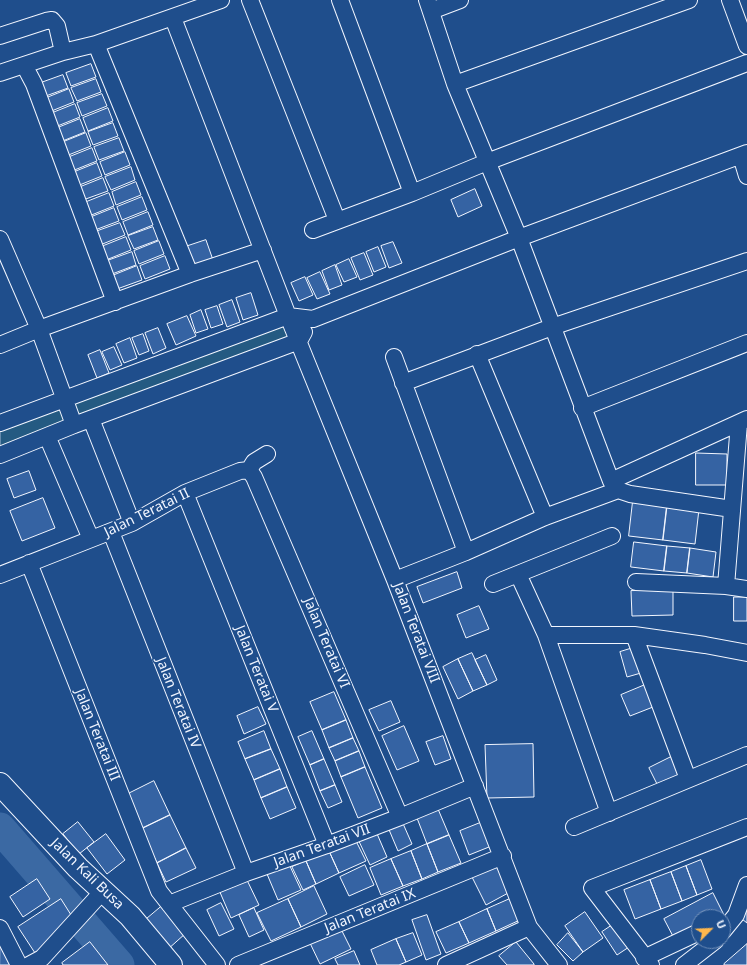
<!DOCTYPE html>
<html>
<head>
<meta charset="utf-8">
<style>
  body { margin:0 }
  #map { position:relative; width:747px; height:965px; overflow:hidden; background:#1f4e8c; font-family:"Noto Sans",sans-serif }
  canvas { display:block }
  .north { position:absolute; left:691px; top:909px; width:40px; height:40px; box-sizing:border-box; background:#1f4e8c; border:1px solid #7391ba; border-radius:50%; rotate:66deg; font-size:11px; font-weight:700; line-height:16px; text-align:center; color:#f2f6ff }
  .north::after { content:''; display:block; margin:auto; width:14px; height:18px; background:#ffb74d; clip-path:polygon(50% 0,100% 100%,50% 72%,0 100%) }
</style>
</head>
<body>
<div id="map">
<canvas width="747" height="965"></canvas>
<div class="north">U</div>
</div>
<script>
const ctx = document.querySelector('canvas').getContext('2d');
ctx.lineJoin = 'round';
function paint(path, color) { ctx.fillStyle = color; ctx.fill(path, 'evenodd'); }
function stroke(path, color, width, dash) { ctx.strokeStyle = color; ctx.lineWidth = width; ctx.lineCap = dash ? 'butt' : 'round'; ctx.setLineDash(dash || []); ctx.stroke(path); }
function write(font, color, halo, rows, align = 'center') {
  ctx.font = font + ' "Noto Sans",sans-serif'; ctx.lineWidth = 3; ctx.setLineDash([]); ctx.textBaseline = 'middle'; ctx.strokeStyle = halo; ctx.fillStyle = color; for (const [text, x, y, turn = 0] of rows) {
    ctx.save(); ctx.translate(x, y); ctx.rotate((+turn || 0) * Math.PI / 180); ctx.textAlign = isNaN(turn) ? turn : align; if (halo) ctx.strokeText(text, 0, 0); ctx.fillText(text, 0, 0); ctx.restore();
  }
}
const green = new Path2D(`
  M288 316 299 341 0 455V423Z`);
paint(green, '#245a82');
stroke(green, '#a8bbd7', 1);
stroke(new Path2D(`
  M0 828 119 965`), '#3b69a3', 31);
const building = new Path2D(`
  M91 64 96 77 71 86 66 73Z
  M63 75 68 88 43 97 38 84Z
  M96 79 101 92 77 101 71 88Z
  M69 89 74 102 49 112 44 99Z
  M102 94 107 106 82 116 77 103Z
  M75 104 80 117 55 127 50 114Z
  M108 108 113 121 88 131 83 118Z
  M80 119 85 132 60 142 55 129Z
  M113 123 118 136 93 145 88 132Z
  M86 133 91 146 66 156 61 143Z
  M119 138 124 151 99 160 94 147Z
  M92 148 97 161 72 171 67 158Z
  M125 152 130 165 105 175 100 162Z
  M97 163 102 176 77 186 72 173Z
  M131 167 135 180 111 190 105 177Z
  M103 178 108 191 83 200 78 188Z
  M136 182 141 195 116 205 112 192Z
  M475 189 482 206 458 217 451 200Z
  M109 193 114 206 89 216 84 203Z
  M142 197 147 210 122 220 117 207Z
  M114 208 119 221 95 230 89 218Z
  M148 212 153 225 128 235 123 222Z
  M120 223 125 235 100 245 95 232Z
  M153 227 158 240 134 249 128 236Z
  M126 237 131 250 106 260 101 247Z
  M206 240 213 260 193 267 185 247Z
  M159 241 164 254 139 264 134 251Z
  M393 242 402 263 389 268 381 246Z
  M378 247 386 267 374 272 366 252Z
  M132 252 136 265 112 274 107 261Z
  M364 253 373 275 360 280 351 258Z
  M165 256 170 269 145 279 140 266Z
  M349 259 357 277 344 282 336 265Z
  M335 265 342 285 329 290 322 271Z
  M137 266 142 280 117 289 112 276Z
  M320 272 330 294 317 299 307 278Z
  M305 277 313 295 299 301 291 283Z
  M251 293 258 315 243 320 236 298Z
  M232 300 240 322 227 327 219 305Z
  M217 306 223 324 211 328 205 310Z
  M201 310 208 329 196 333 190 315Z
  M187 316 196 336 176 345 167 324Z
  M158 328 166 348 153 354 145 333Z
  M143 334 149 351 139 355 132 338Z
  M130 338 137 358 124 363 116 344Z
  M114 347 122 365 110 370 102 352Z
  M100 350 109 373 97 378 88 355Z
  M696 453 727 454V485H696Z
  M29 471 36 490 14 498 7 479Z
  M43 498 55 528 22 541 10 511Z
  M633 501 667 506 663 540 629 536Z
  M667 506 699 509 695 544 663 540Z
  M634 542 667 546 664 571 631 567Z
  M667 546 690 548 687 573 664 571Z
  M690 548 716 552 713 577 687 573Z
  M457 572 462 588 423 603 417 587Z
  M673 590V615L632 616 631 591Z
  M734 597H747V621H734Z
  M479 606 489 629 466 638 457 615Z
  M633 648 641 673 627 677 620 652Z
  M472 653 487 685 473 691 458 659Z
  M486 655 497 680 487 685 475 660Z
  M458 659 473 691 458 699 443 667Z
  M645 685 653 707 630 716 621 695Z
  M334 692 346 720 322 730 310 702Z
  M391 701 400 722 379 731 369 710Z
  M258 707 266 724 244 734 237 716Z
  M346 720 353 738 329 748 322 730Z
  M404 726 419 761 397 770 382 736Z
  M264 731 271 749 245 759 238 742Z
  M312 731 324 759 310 765 298 737Z
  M443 736 451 759 435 765 426 742Z
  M353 738 359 751 335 761 329 748Z
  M533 744 534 797 487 798 485 745Z
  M271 749 280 769 254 780 245 759Z
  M359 751 365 767 341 777 335 761Z
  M671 757 681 779 660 790 649 768Z
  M324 759 335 785 320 791 310 765Z
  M365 767 382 808 358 818 341 777Z
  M280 769 287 787 261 798 254 780Z
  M154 781 170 815 141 829 124 796Z
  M335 785 342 802 328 808 320 791Z
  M287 787 296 808 270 819 261 798Z
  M438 809 449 835 427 844 417 818Z
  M170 815 186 848 157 863 141 829Z
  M401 819 412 844 398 851 387 825Z
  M485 821 494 845 469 855 460 831Z
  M78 822 94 842 79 854 63 834Z
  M375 829 387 857 370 865 357 837Z
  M106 834 125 860 107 874 87 848Z
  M449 835 461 863 438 872 427 844Z
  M355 839 366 861 339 873 329 851Z
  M427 844 438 872 422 879 411 851Z
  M186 848 196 868 166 882 157 863Z
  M329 851 339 873 316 884 306 861Z
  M411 851 422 879 403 886 391 859Z
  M391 859 403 886 381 895 370 868Z
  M701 860 712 889 697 895 686 866Z
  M306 861 316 884 303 890 292 867Z
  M289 864 301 890 278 900 267 874Z
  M365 865 374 885 349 896 340 877Z
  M496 865 510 892 486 905 472 877Z
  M686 866 697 895 682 901 671 872Z
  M671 872 682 901 661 909 650 880Z
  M246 878 259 905 231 918 219 890Z
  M37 879 50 899 23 917 10 897Z
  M650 880 661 909 635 919 624 890Z
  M314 886 327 914 301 927 288 899Z
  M713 893 725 917 723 918V917H699V931L676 942 664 919Z
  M512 898 522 919 496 931 487 909Z
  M61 899 78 926 35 953 18 927Z
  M288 899 301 927 271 941 257 913Z
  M221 903 234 929 219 936 207 910Z
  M162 906 186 933 167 950 143 922Z
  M254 908 264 930 249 937 239 915Z
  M487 909 496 931 469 943 459 922Z
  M747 909V923L742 919Z
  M585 912 603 938 583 952 565 926Z
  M427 915 441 954 426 960 412 920Z
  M459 922 469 943 446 953 436 932Z
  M617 922 632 945 617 955 602 932Z
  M340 927 351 949 320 964 309 941Z
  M413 933 422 955 406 962 396 939Z
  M568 933 583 952 573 961 557 945Z
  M396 939 406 962 399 965H377L371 950Z
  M0 940 14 962 9 965H0Z
  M90 942 108 965H63L62 963Z
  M516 942 534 964V965H507L499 956Z
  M747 944V965H724V964Z
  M354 951 360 965H338L335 959Z`);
paint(building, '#3563a3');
stroke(building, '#f2f6ff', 1);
const street = new Path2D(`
  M250 0 337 220
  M340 0 412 193
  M730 0 747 46
  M431 11 460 0
  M173 18 288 316 395 580 529 927 559 965
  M0 36 46 21 52 20 57 26 63 52
  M96 44 190 274
  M24 65 34 84 115 302
  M0 73 63 52 96 44 221 0
  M455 84 689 0
  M741 156 747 176
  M313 230 412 193 487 162 747 63
  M0 239 39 329 74 425
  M0 345 39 329 190 274 263 250
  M477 354 545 517
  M394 357 466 552
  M403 383 552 327 747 261
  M582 408 747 343
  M91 419 132 523
  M0 423 288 316 313 319 519 238 747 153
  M47 436 91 539
  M0 455 74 425 299 341 304 332
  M249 470 254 477 400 817
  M249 470 254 462 267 454
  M611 481 747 419
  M618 490 630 494 732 509
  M185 493 327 845
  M111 532 246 873
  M29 563 159 891 217 965
  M518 574 546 635 609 813
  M0 575 132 523 185 493 240 471 249 470
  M395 580 466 552 545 517 618 490 611 481 519 238 455 84 427 0
  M636 582 726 586 747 589
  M493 584 612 536
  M726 586 739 423
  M546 635H634L705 645 747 653
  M634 635 688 779
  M574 827 747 755
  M169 904 246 873 327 845 400 817 475 786
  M0 928 19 965
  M723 931 736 915 747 885
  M644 958 699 932
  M29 965 42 958 103 891
  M238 965 503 856
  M446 965 529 927
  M651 965 592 888 747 827
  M684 965 715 941`);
const secondary = new Path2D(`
  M0 784 78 868 130 916 171 965`);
stroke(street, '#f2f6ff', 18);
stroke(secondary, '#f2f6ff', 24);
stroke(street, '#1f4e8c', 16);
stroke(secondary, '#1f4e8c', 22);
write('14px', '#f2f6ff', '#1f4e8c', [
  ["Jalan Teratai II",147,513,-26],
  ["Jalan Teratai VIII",416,633,69],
  ["Jalan Teratai VI",326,643,67],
  ["Jalan Teratai V",256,669,68],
  ["Jalan Teratai IV",178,703,68],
  ["Jalan Teratai III",97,735,68],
  ["Jalan Teratai VII",322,846,-20],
  ["Jalan Kali Busa",87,874,44],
  ["Jalan Teratai IX",370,911,-22]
]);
</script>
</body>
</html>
